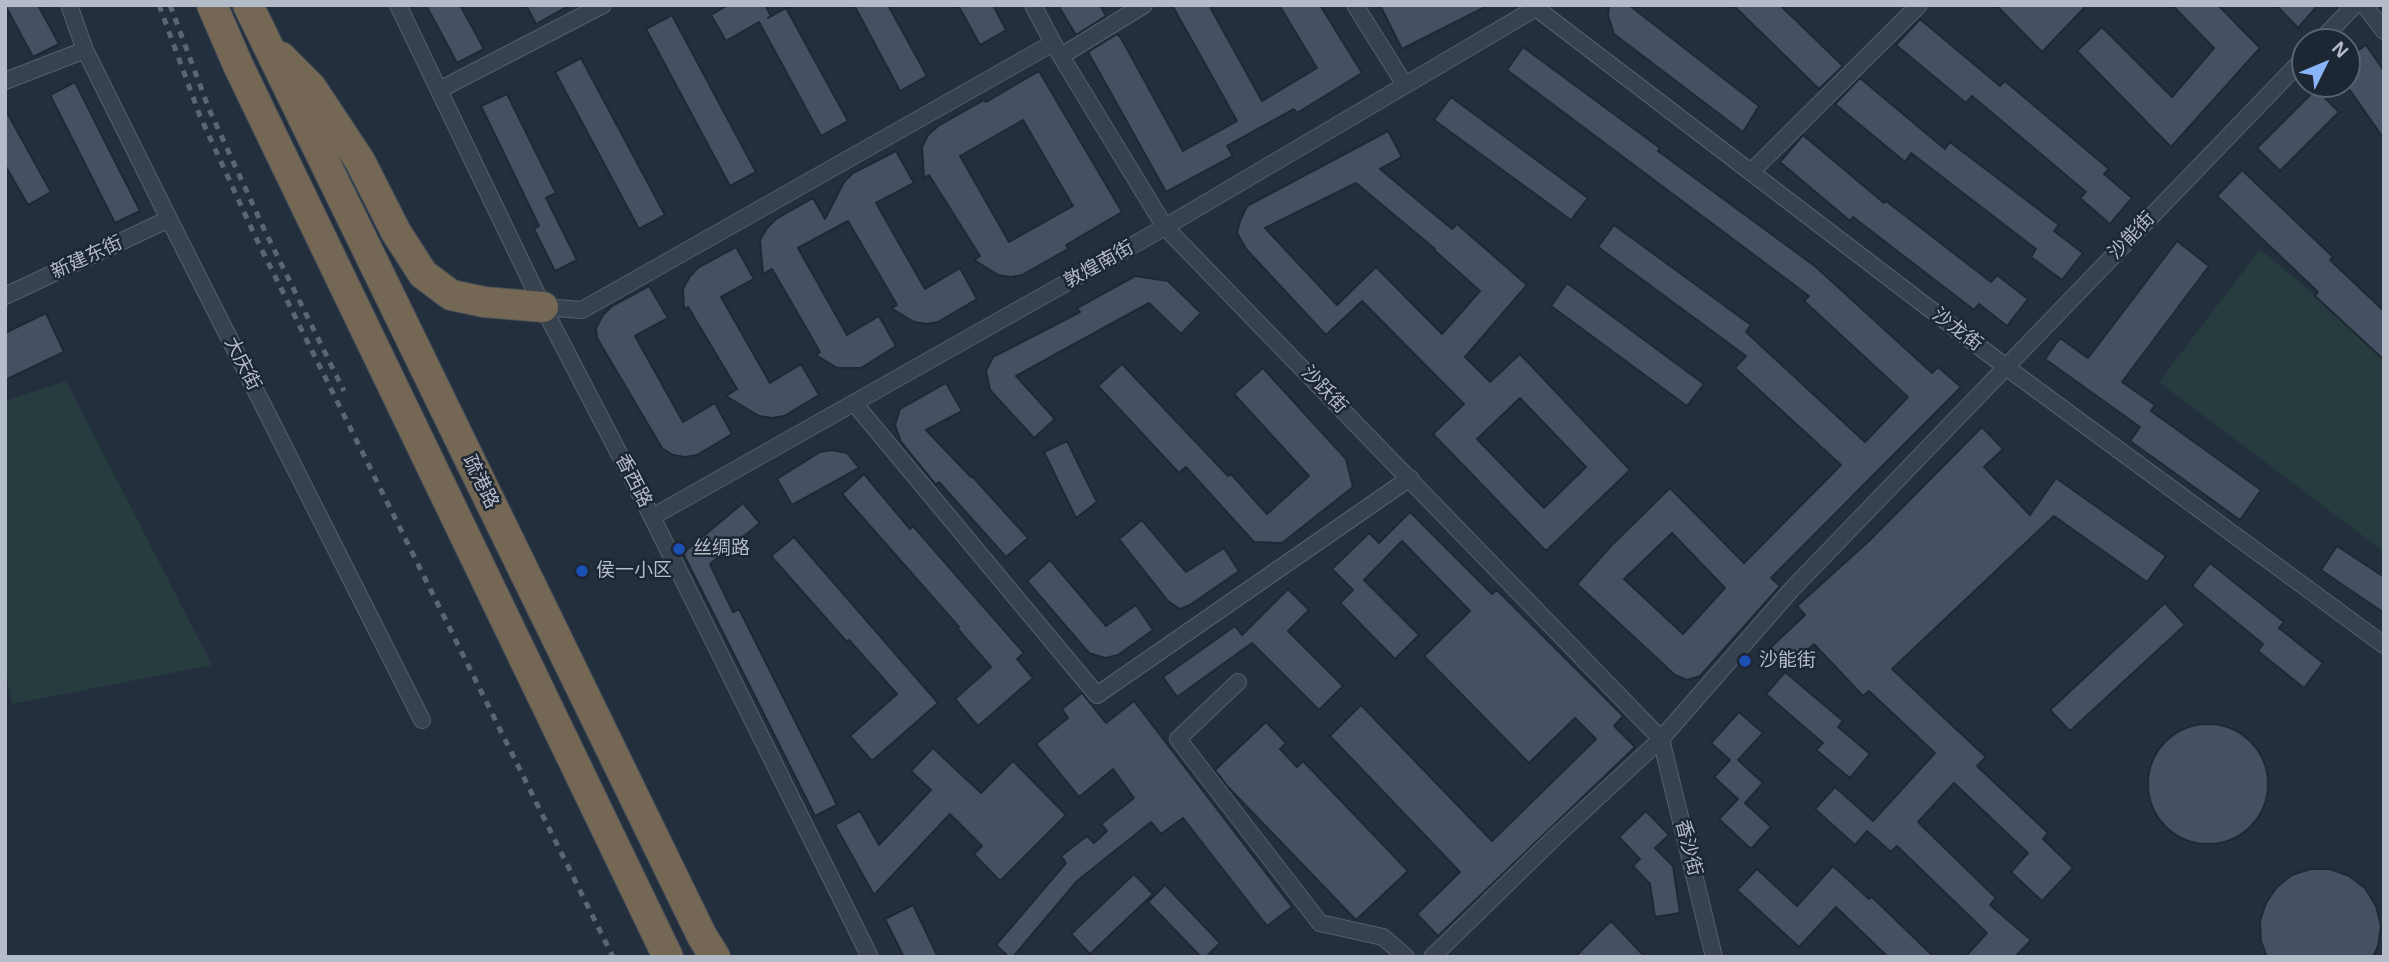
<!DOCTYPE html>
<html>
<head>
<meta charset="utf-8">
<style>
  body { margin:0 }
  #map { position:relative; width:2389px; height:962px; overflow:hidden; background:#242f3e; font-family:Helvetica,sans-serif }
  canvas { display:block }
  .frame { position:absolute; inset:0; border:7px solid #b4bcc9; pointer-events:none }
  .north { position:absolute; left:2291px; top:28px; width:70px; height:70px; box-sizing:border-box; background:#1d2633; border:2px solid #59626f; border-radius:50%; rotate:47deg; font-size:19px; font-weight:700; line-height:28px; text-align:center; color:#b4bcc9 }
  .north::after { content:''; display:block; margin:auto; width:24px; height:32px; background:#8ab4f8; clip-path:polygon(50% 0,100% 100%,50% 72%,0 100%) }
</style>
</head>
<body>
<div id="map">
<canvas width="2389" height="962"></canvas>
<div class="frame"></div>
<div class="north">N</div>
</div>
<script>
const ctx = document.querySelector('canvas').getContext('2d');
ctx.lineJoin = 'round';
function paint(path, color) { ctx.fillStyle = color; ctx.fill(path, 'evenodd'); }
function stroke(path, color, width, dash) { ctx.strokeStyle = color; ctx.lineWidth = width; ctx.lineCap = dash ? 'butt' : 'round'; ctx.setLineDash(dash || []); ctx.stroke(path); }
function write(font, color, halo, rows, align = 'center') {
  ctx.font = font + ' Helvetica,"Noto Sans SC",sans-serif'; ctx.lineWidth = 5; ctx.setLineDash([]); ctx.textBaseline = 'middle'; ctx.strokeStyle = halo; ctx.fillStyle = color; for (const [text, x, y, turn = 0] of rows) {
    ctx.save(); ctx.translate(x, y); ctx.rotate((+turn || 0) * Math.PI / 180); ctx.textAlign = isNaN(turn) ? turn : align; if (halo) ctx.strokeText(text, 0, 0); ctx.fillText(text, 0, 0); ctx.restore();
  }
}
paint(new Path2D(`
  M2260 249 2384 353V552L2159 382Z
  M66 381 212 665 12 704 5 667V401Z`), '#263c3f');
const building = new Path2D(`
  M5 5H38L59 44 33 57Z
  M426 5H460L484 49 457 63Z
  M526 5H570L536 24Z
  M728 5H765L771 16 768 18 786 8 848 121 821 136 759 22 726 41 711 15Z
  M854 5H888L927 76 900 91Z
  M958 5H993L1006 30 980 45Z
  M1058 5H1100L1106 16 1076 35Z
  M1172 5H1209L1262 101 1317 68 1279 5H1320L1362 73 1297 113 1294 109 1227 146 1233 156 1166 192 1088 52 1117 34 1121 38 1183 151 1237 121Z
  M1380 5H1489L1402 49Z
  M1609 5H1629L1759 106 1743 132 1614 34 1608 16Z
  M1733 5H1780L1843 66 1819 89Z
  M1996 5H2087L2042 52Z
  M2172 5H2218L2260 48 2171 147 2077 51 2102 27 2172 97 2214 48Z
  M2276 5H2318L2298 28Z
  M672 15 756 172 730 186 646 29Z
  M1920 19 2000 86 2005 81 2109 169 2104 174 2132 198 2110 224 2080 198 2086 192 1972 96 1966 103 1896 45Z
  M2366 45 2384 71V139L2347 86V58Z
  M1523 47 1660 148 1658 151 1816 267 1932 373 1938 367 1961 387 1771 578 1780 586 1700 676 1687 680 1675 675 1577 584 1611 546 1670 488 1744 563 1841 465 1735 368 1746 356 1598 247 1614 225 1751 325 1746 332 1865 442 1908 397 1804 301 1809 296 1507 70ZM1672 533 1725 588 1683 634 1624 579Z
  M581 58 665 215 639 229 555 72Z
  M1039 71 1122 212 1066 245 1068 249 1022 275 1011 277 998 275 974 260 980 256 929 175 924 178 922 147 928 135 938 126 984 100 986 102ZM1023 120 1073 206 1009 242 960 156Z
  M1860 78 1945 149 1950 142 2059 225 2054 231 2083 253 2062 280 2031 257 2036 249 1911 153 1905 162 1835 104Z
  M75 82 140 211 115 223 50 95Z
  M2316 89 2339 112 2280 171 2257 148Z
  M507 94 556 193 546 198 577 260 555 271 534 229 539 226 481 106Z
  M1451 97 1588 198 1571 220 1434 120Z
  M5 109 51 192 28 205 5 165Z
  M1388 131 1402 157 1380 169 1452 229 1457 224 1527 285 1465 357 1490 382 1520 354 1630 470 1546 551 1433 434 1464 404 1362 301 1326 335 1246 249 1237 233 1240 221 1247 206ZM1356 183 1435 249 1434 250 1480 291 1442 334 1376 267 1337 305 1265 228ZM1520 398 1586 467 1544 508 1477 439Z
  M1803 135 1884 203 1886 201 1991 282 1997 275 2028 299 2007 326 1979 304 1974 310 1853 217 1850 221 1780 162Z
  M896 151 914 183 876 203 925 289 960 268 977 299 938 322 926 324 914 322 891 308 897 305 848 221 798 248 847 335 879 316 896 346 861 368H837L816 355 820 352 772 269 763 274 760 240 767 228 776 219 813 198 825 219 844 182 853 173Z
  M2242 170 2333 257 2330 260 2384 311V360L2315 296 2318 292 2217 196Z
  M2177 241 2209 266 2122 382 2155 405 2151 411 2261 490 2240 520 2130 441 2140 427 2045 359 2060 338 2088 358Z
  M736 247 754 279 721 297 770 383 801 364 819 395 784 416 772 418 759 416 726 396 737 389 688 307 684 309 683 289 690 276 699 267Z
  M1135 276 1168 281 1201 313 1181 334 1149 303 1016 376 1055 419 1034 438 990 390 986 371 993 357 1080 312 1077 308Z
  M1567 283 1704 384 1687 406 1551 306Z
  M649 286 668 318 635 336 683 422 715 403 732 434 697 455 685 457 673 455 662 448 597 338 596 328 603 315 612 306Z
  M46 313 64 352 5 380V333Z
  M1122 364 1228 476 1231 474 1267 514 1309 476 1234 394 1263 368 1346 459 1353 487 1282 543 1254 542 1186 467 1179 473 1098 386Z
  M946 383 962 411 926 430 971 477 972 476 1028 538 1006 557 939 482 936 485 901 442 895 425 900 409Z
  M1982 427 2003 449 1984 467 2030 515 2056 478 2166 556 2147 582 2054 516 1892 669 1986 757 1977 766 2048 833 2043 839 2073 868 2042 901 2011 872 2028 853 1954 783 1918 822 1996 898 1990 905 2031 940 2015 957H1965L1987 933 1897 846 1891 852 1867 831 1855 845 1815 809 1835 787 1873 821 1935 753 1869 691 1863 696 1814 644 1788 668 1770 648 1805 615 1797 606 1869 541Z
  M1067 441 1097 502 1076 518 1044 452Z
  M832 450 847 453 859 468 792 505 777 479 820 452Z
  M864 474 910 529 913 526 1024 653 1017 659 1033 678 978 726 955 699 991 667 957 628 959 627 842 494Z
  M743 503 760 523 710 564 733 612 739 609 837 805 815 816 683 553Z
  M1410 512 1492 594 1497 590 1623 716 1614 726 1635 747 1438 936 1417 914 1460 872 1330 736 1361 705 1492 841 1596 739 1575 718 1529 763 1424 656 1470 611 1402 541 1364 580 1419 635 1395 659 1340 603 1353 590 1332 569 1369 533 1379 543Z
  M1142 520 1186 572 1224 548 1239 571 1190 605 1180 609 1168 601 1119 539Z
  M794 537 938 703 872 761 850 736 897 694 849 640 847 642 771 556Z
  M2337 546 2384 577V613L2321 570Z
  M1050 560 1106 626 1136 605 1153 630 1118 655 1105 658 1089 653 1027 581Z
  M2210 563 2284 622 2279 628 2323 663 2304 688 2258 651 2263 644 2192 586Z
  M1288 589 1309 610 1288 631 1343 686 1319 710 1252 643 1177 697 1163 677 1235 626 1242 635Z
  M2165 603 2185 625 2070 731 2050 710Z
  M1785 672 1843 721 1838 727 1870 754 1850 778 1816 750 1823 743 1766 694Z
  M1082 693 1106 723 1134 701 1292 907 1267 926 1183 818 1161 834 1151 822 1077 881 1013 957H1009L996 945 1066 863 1061 856 1087 836 1094 843 1107 831 1101 824 1134 798 1113 769 1079 797 1036 744 1068 718 1062 709Z
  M1739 712 1763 733 1738 760 1763 783 1745 803 1771 827 1751 849 1719 819 1738 799 1714 777 1730 760 1711 743Z
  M1266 722 1286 743 1280 749 1297 767 1303 761 1408 871 1356 920 1228 787 1215 770Z
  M2148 784a60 60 0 1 1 120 0a60 60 0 1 1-120 0Z
  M933 748 981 793 1013 761 1066 815 1000 881 974 854 982 846 950 814 874 895 835 825 860 811 879 845 931 790 911 771Z
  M1646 811 1669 835 1655 848 1673 866 1680 913 1655 917 1650 884 1633 866 1640 859 1619 837Z
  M1833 866 1869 899 1872 897 1934 957H1888L1836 907 1799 947 1737 890 1757 869 1797 906Z
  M2310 869H2330L2349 876 2365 888 2376 906 2381 926 2378 946 2373 957H2267L2261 941 2260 921 2266 903 2277 887 2292 875Z
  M1134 874 1153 894 1090 954 1071 934Z
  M1165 885 1220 943 1206 957H1201L1148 902Z
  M913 905 938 957H904L885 919Z
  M1611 921 1645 957H1575Z`);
paint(building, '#455162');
stroke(building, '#1f2835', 2);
const street = new Path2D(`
  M69 5 85 50 169 219 422 720
  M398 5 543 307 652 517 870 957
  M1033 5 1053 43 1165 227 1661 739 1714 957
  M1355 5 1405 85
  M2364 5 2384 31
  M1536 8 2006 367 2384 645
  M2319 42 2355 5
  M1061 56 1144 5
  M5 81 85 50
  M439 90 603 5
  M1751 172 1919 5
  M5 296 169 219
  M543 307 582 310 1053 43
  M854 403 1097 695 1410 478
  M652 517 1165 227 1541 5
  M1238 682 1178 739 1320 923 1383 937 1406 957
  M1432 957 1554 838 1661 739 1792 589 2305 57`);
const highway = new Path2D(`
  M212 5 238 65 668 957
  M248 5 702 936 715 957
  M281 57 311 87 360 161 396 232 423 274 451 295 484 302 543 307`);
stroke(street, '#565f6c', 18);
stroke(highway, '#434c59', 32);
stroke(street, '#38414e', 16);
stroke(highway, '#746855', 30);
stroke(new Path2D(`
  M159 5 200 116 255 236 613 957
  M170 5 209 109 264 229 344 391`), '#5a6575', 5, [7, 7]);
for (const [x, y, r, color] of [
  [679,549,7,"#1a4fb4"],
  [582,571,7,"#1a4fb4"],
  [1745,661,7,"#1a4fb4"]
]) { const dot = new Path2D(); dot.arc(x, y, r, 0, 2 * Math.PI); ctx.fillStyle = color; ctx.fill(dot); stroke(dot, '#1d2633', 2.5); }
write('19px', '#b4bcc9', '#1d2633', [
  ["沙能街",2132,236,-46],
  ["新建东街",87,258,-25],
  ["敦煌南街",1099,265,-29],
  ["沙龙街",1957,330,37],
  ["大庆街",242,364,63],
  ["沙跃街",1324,390,46],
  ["香西路",633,481,63],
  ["疏港路",480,482,64],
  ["香沙街",1688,848,76]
]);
write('19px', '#b4bcc9', '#1d2633', [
  ["丝绸路",693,549],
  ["侯一小区",596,571],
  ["沙能街",1759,661]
], 'left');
</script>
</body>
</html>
